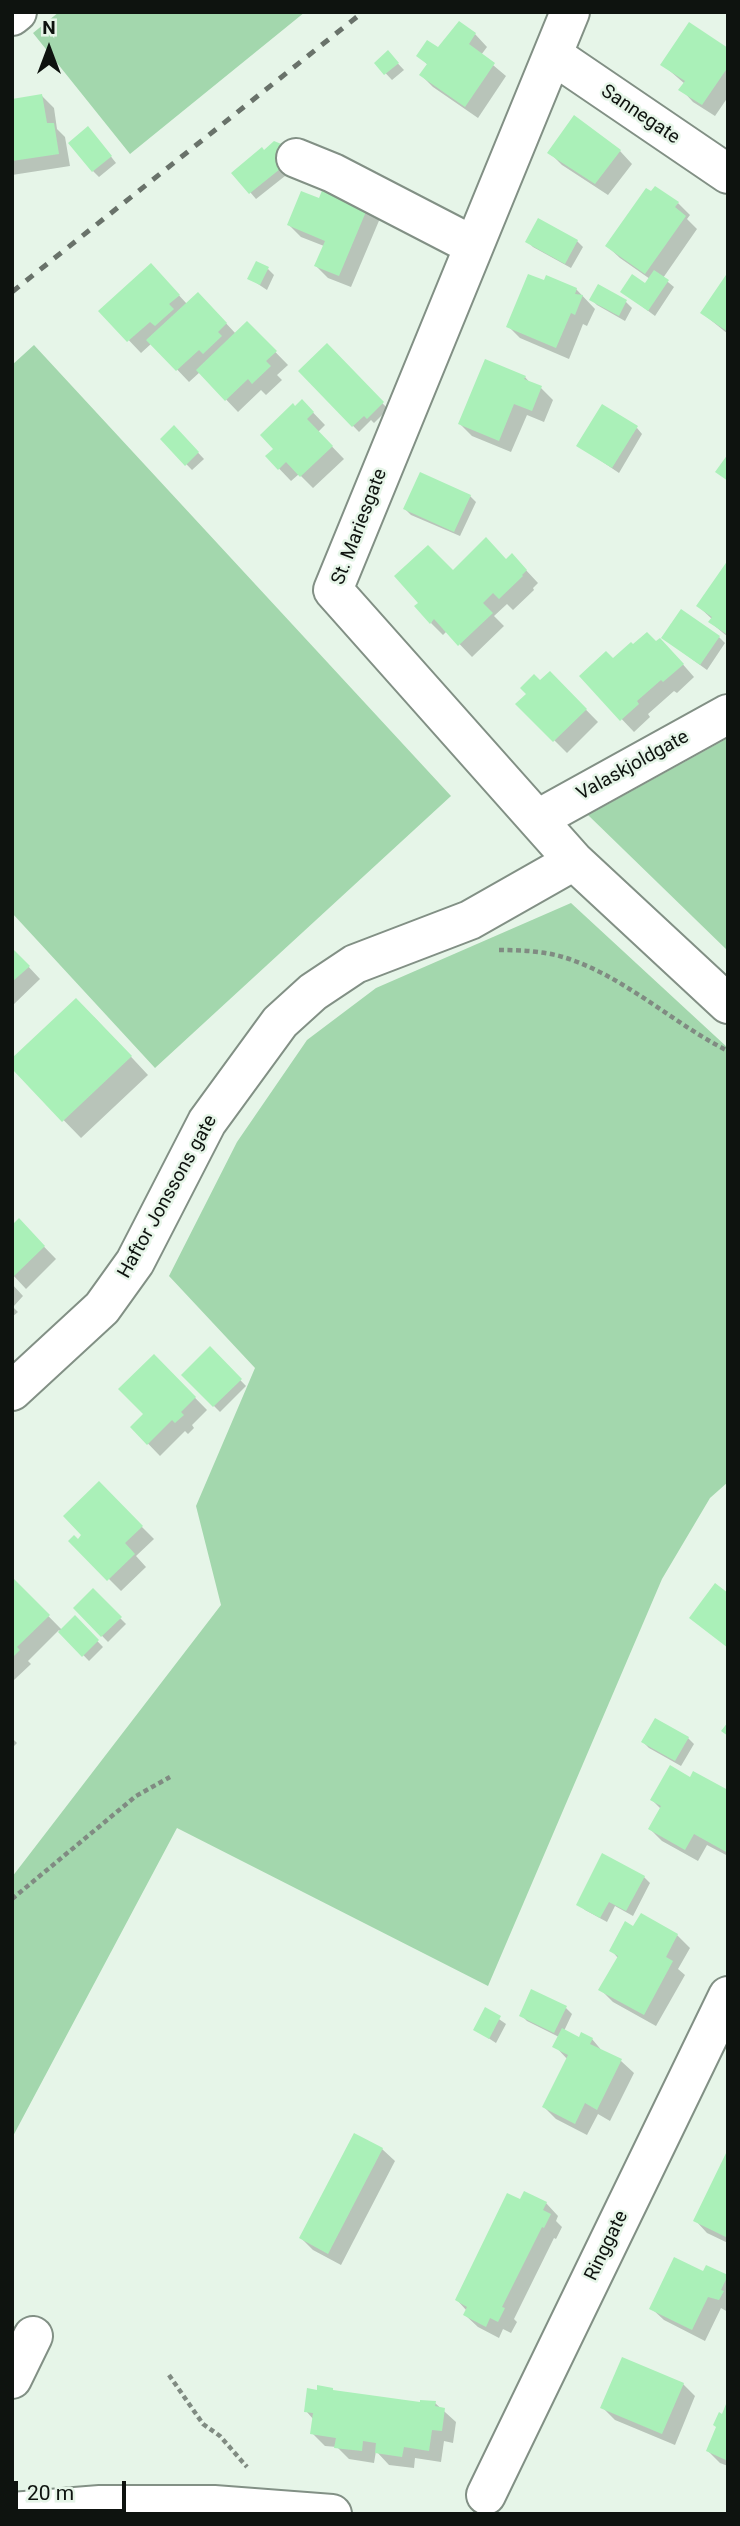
<!DOCTYPE html>
<html>
<head>
<meta charset="utf-8">
<style>
  body { margin:0 }
  #map { position:relative; width:740px; height:2526px; overflow:hidden; background:#e6f5e8; font-family:Roboto,sans-serif }
  canvas { display:block }
  .frame { position:absolute; inset:0; border:14px solid #0e130f; pointer-events:none }
  .north { position:absolute; left:14px; top:14px; width:70px; height:70px; -webkit-text-stroke:5px #e6f5e8; paint-order:stroke; rotate:0deg; font-size:19px; font-weight:700; line-height:28px; text-align:center; color:#0e130f }
  .north::after { content:''; display:block; margin:auto; width:24px; height:32px; background:#0e130f; clip-path:polygon(50% 0,100% 100%,50% 72%,0 100%) }
  .scale { position:absolute; left:14px; top:2481px; width:112px; height:32px; box-sizing:border-box; border:4px solid #0e130f; border-top:0; padding-left:9px; font-size:21px; line-height:24px; white-space:nowrap; color:#0e130f; -webkit-text-stroke:5px #e6f5e8; paint-order:stroke }
</style>
</head>
<body>
<div id="map">
<canvas width="740" height="2526"></canvas>
<div class="frame"></div>
<div class="north">N</div>
<div class="scale">20 m</div>
</div>
<script>
const ctx = document.querySelector('canvas').getContext('2d');
ctx.lineJoin = 'round';
function paint(path, color) { ctx.fillStyle = color; ctx.fill(path, 'evenodd'); }
function stroke(path, color, width, dash) { ctx.strokeStyle = color; ctx.lineWidth = width; ctx.lineCap = dash ? 'butt' : 'round'; ctx.setLineDash(dash || []); ctx.stroke(path); }
function write(font, color, halo, rows, align = 'center') {
  ctx.font = font + ' Roboto,sans-serif'; ctx.lineWidth = 5; ctx.setLineDash([]); ctx.textBaseline = 'middle'; ctx.strokeStyle = halo; ctx.fillStyle = color; for (const [text, x, y, turn = 0] of rows) {
    ctx.save(); ctx.translate(x, y); ctx.rotate((+turn || 0) * Math.PI / 180); ctx.textAlign = isNaN(turn) ? turn : align; if (halo) ctx.strokeText(text, 0, 0); ctx.fillText(text, 0, 0); ctx.restore();
  }
}
paint(new Path2D(`
  M59 12H305L130 154 33 33Z
  M34 345 451 796 155 1068 12 913V365Z
  M728 738V951L588 815Z
  M571 903 728 1048V1482L710 1498 662 1579 488 1986 177 1828 12 2138V1877L221 1605 196 1506 255 1368 169 1276 237 1142 307 1040 376 988Z`), '#a3d7ad');
paint(new Path2D(`
  M475 34 487 47 481 55 506 76 478 118 433 87 421 75 428 65 419 56Z
  M728 50V97L715 116 693 102 681 89 685 84 663 65Z
  M388 53 404 70 392 80 376 63Z
  M42 96 54 108 57 129 65 137 70 166 12 175V101Z
  M575 118 620 151 632 164 608 195 562 165 550 153Z
  M94 135 116 163 99 177 93 171Z
  M264 152 301 157 283 173 285 176 256 199 234 173Z
  M326 185 381 216 351 287 328 278 316 266 324 246 301 237 289 225 320 200Z
  M678 203 690 215 687 219 697 229 663 278 674 287 655 316 623 292 645 285 650 279 620 258 607 246Z
  M527 241H577L583 247 571 268 533 247Z
  M268 269 274 275 267 290 249 278Z
  M728 277V334L702 313Z
  M163 278 187 304 210 306 236 334 247 323 288 365 277 375 282 380 266 395 261 390 238 412 200 372 189 382 152 343 141 353 101 311Z
  M576 289 595 309 587 326 583 324 569 359 520 338 508 326Z
  M591 299 626 302 632 308 625 321 597 305Z
  M327 346 388 409 374 423 371 420 359 432 300 371Z
  M525 377 531 384 541 388 553 400 544 422 527 415 511 452 472 436 460 424Z
  M302 401 325 425 318 432 344 459 313 488 299 474 291 481 267 456 275 449 295 408Z
  M174 427 204 459 192 470 162 439Z
  M637 428 642 434 619 473 579 446Z
  M470 496 476 502 460 536 411 515 405 509Z
  M507 561 524 568 538 583 533 588 534 590 513 610 507 604 494 616 504 626 472 657 447 631 443 635 431 623 453 572Z
  M728 563V637L710 622 712 619 698 606Z
  M719 637 725 643 707 670 663 638Z
  M656 643 672 652 694 677 677 693 674 691 648 714 650 717 634 732 581 676Z
  M550 673 598 722 567 753 518 704Z
  M12 949 40 979 13 1005 12 1004Z
  M94 1017 148 1075 81 1138 12 1067Z
  M19 1221 56 1259 26 1289 12 1274Z
  M12 1284 23 1296 13 1307 18 1312 12 1317Z
  M210 1349 246 1386 220 1412 183 1375Z
  M154 1356 207 1410 192 1425 194 1428 188 1434 185 1431 160 1456 132 1427 146 1414Z
  M99 1484 154 1539 136 1556 146 1567 121 1591 71 1541H78L84 1535Z
  M12 1579 62 1630 75 1618 103 1647 89 1661 59 1630 28 1661 31 1664 14 1680Z
  M93 1591 126 1624 108 1642 75 1608Z
  M12 1738 17 1743 12 1748Z
  M688 1738 694 1744 681 1766 649 1748 643 1742Z
  M691 1779 728 1792V1856L707 1845 698 1861 662 1841 650 1829 661 1809 652 1800Z
  M644 1877 650 1883 633 1916 615 1906 607 1922 585 1910 579 1904Z
  M641 1915 677 1935 690 1948 678 1969 685 1975 656 2026 613 2002 601 1990 618 1958 611 1950 634 1928Z
  M566 2008 572 2014 564 2031 579 2040 592 2039 603 2052 621 2061 634 2073 610 2121 598 2114 587 2135 556 2119 544 2107 568 2060 555 2046 559 2037 527 2021 521 2015Z
  M486 2010 506 2024 496 2043 476 2030Z
  M355 2135 382 2149 395 2161 341 2265 313 2250 301 2238Z
  M728 2153V2243L707 2233 695 2220Z
  M521 2201 546 2203 558 2216 556 2221 562 2227 556 2239 554 2238 514 2319 517 2322 511 2333 503 2329 499 2338 478 2327 465 2315 467 2311 457 2300Z
  M704 2273 728 2278V2312L721 2308 705 2341 664 2320 651 2308Z
  M683 2384 695 2396 675 2445 615 2420 602 2407Z
  M335 2392 422 2404 435 2403 456 2422 453 2443 444 2441 441 2462 415 2458 414 2468 389 2465 376 2451 374 2463 349 2459 337 2447 325 2446 312 2433 314 2420 306 2411Z
  M728 2404V2466L720 2463 708 2451Z`), '#0003');
paint(new Path2D(`
  M459 21 476 33 469 44 495 63 465 107 419 75 427 64 416 56 427 40 438 47Z
  M689 22 728 48V67L702 105 678 90 685 81 660 65Z
  M388 50 399 63 384 75 374 63Z
  M42 94 47 123H54L59 154 12 161V99Z
  M574 115 621 150 595 184 547 153Z
  M88 126 112 156 92 172 68 143Z
  M274 141 296 150 278 166 280 169 249 194 231 173 262 147 264 150Z
  M325 183 370 202 339 276 314 266 325 241 287 225 301 191 319 198Z
  M655 186 679 202 675 207 686 216 645 274 605 246 646 188 651 191Z
  M538 218 578 240 565 264 525 242Z
  M256 261 269 267 260 285 247 279Z
  M151 263 180 295 169 304 174 309 155 326 150 322 127 342 98 311Z
  M654 270 669 280 648 311 620 292 632 274 645 283Z
  M728 272V332L700 313Z
  M528 274 544 280 546 275 577 288 575 294 583 295 575 315 571 313 556 348 506 327Z
  M598 284 627 300 619 316 589 300Z
  M198 292 227 323 218 332 222 336 203 354 199 350 176 371 146 340Z
  M247 321 277 351 266 361 271 366 252 384 248 379 225 401 196 370Z
  M327 343 384 402 367 419 364 416 352 427 298 371Z
  M485 359 526 376 524 379 542 386 532 411 514 404 499 441 458 424Z
  M302 399 314 412 307 419 333 446 300 477 286 462 278 470 265 456 273 449 260 435 293 403 295 406Z
  M602 404 638 426 612 468 576 446Z
  M174 425 199 452 185 466 160 439Z
  M728 454V481L715 472Z
  M420 472 471 495 454 532 403 509Z
  M486 537 506 559 512 553 527 570 522 575 523 576 499 599 493 593 483 603 493 613 458 646 434 619 430 624 414 606 418 603 394 576 428 545 453 570Z
  M728 560V635L708 622 712 617 696 606Z
  M681 609 720 636 700 665 661 638Z
  M647 632 656 641 660 638 684 664 663 682 661 680 637 701 639 704 620 721 579 676 606 651 613 658 631 642 633 644Z
  M550 671 587 709 553 742 515 704 526 694 520 688 534 674 540 680Z
  M12 948 30 966 12 982Z
  M76 998 132 1056 62 1122 12 1069V1058Z
  M19 1218 45 1246 12 1278V1225Z
  M210 1346 242 1379 213 1407 181 1375Z
  M154 1354 196 1397 181 1412 184 1415 175 1423 172 1420 147 1445 130 1427 143 1414 118 1389Z
  M99 1481 143 1526 125 1543 135 1554 107 1581 68 1541 74 1535 78 1539 81 1535 63 1516Z
  M12 1577 50 1615 17 1647 20 1650 12 1658Z
  M715 1583 728 1593V1648L689 1618Z
  M93 1588 122 1617 101 1637 73 1608Z
  M75 1615 99 1640 82 1657 58 1632Z
  M655 1718 689 1737 675 1761 641 1742Z
  M728 1722V1736L721 1731Z
  M670 1765 690 1777 693 1771 728 1790V1853L694 1834 685 1850 648 1829 661 1806 650 1800Z
  M602 1853 645 1876 626 1911 609 1902 600 1918 576 1905Z
  M641 1913 678 1934 666 1957 673 1961 644 2015 598 1990 618 1956 609 1951 625 1921 633 1926Z
  M531 1989 567 2006 554 2033 519 2016Z
  M485 2007 501 2016 489 2039 473 2030Z
  M562 2028 579 2037 581 2032 593 2038 590 2044 622 2059 597 2110 585 2103 575 2124 542 2107 568 2055 552 2047Z
  M354 2133 383 2148 328 2254 299 2238Z
  M728 2149V2238L693 2221Z
  M524 2191 547 2202 543 2210 551 2214 544 2228 542 2227 502 2307 505 2308 498 2322 490 2318 486 2327 463 2315 467 2307 455 2300 507 2193 520 2199Z
  M674 2257 703 2271 706 2265 728 2275 721 2290 724 2291 719 2300 708 2297 692 2330 649 2309Z
  M622 2357 684 2383 662 2434 600 2408Z
  M317 2385 333 2388V2390L420 2402V2400L436 2401 435 2406 445 2408 442 2431 432 2430 429 2451 404 2447 402 2457 375 2453 376 2443 363 2441 362 2451 334 2448 336 2438 310 2434 313 2413 304 2412 307 2388 317 2390Z
  M728 2399V2461L706 2451 716 2427 713 2425 719 2412 722 2414Z`), '#aaf0b8');
const minor = new Path2D(`
  M570 12 333 590 574 861 728 1004
  M12 16 17 12
  M553 55 728 174
  M296 158 333 173 474 246
  M538 819 728 714
  M12 1391 102 1308 135 1262 207 1122 280 1022 313 992 355 964 470 920 574 861
  M12 2379 33 2336
  M486 2495 728 1996
  M12 2512 100 2505H214L332 2514`);
stroke(minor, '#829085', 42);
stroke(new Path2D(`
  M499 950C520 950 543 951 563 957 623 975 672 1023 728 1051
  M12 1899 136 1796 170 1777
  M169 2375 203 2424 220 2436 247 2467`), '#808b82', 4.5, [5, 3.5]);
stroke(minor, '#fff', 38);
stroke(new Path2D(`
  M12 292 363 12`), '#69726a', 5, [9, 9]);
write('19px', '#0e130f', '#e6f5e8', [
  ["Sannegate",640,115,34],
  ["St. Mariesgate",360,527,-69],
  ["Valaskjoldgate",633,766,-29],
  ["Haftor Jonssons gate",168,1197,-61],
  ["Ringgate",607,2246,-64]
]);
</script>
</body>
</html>
